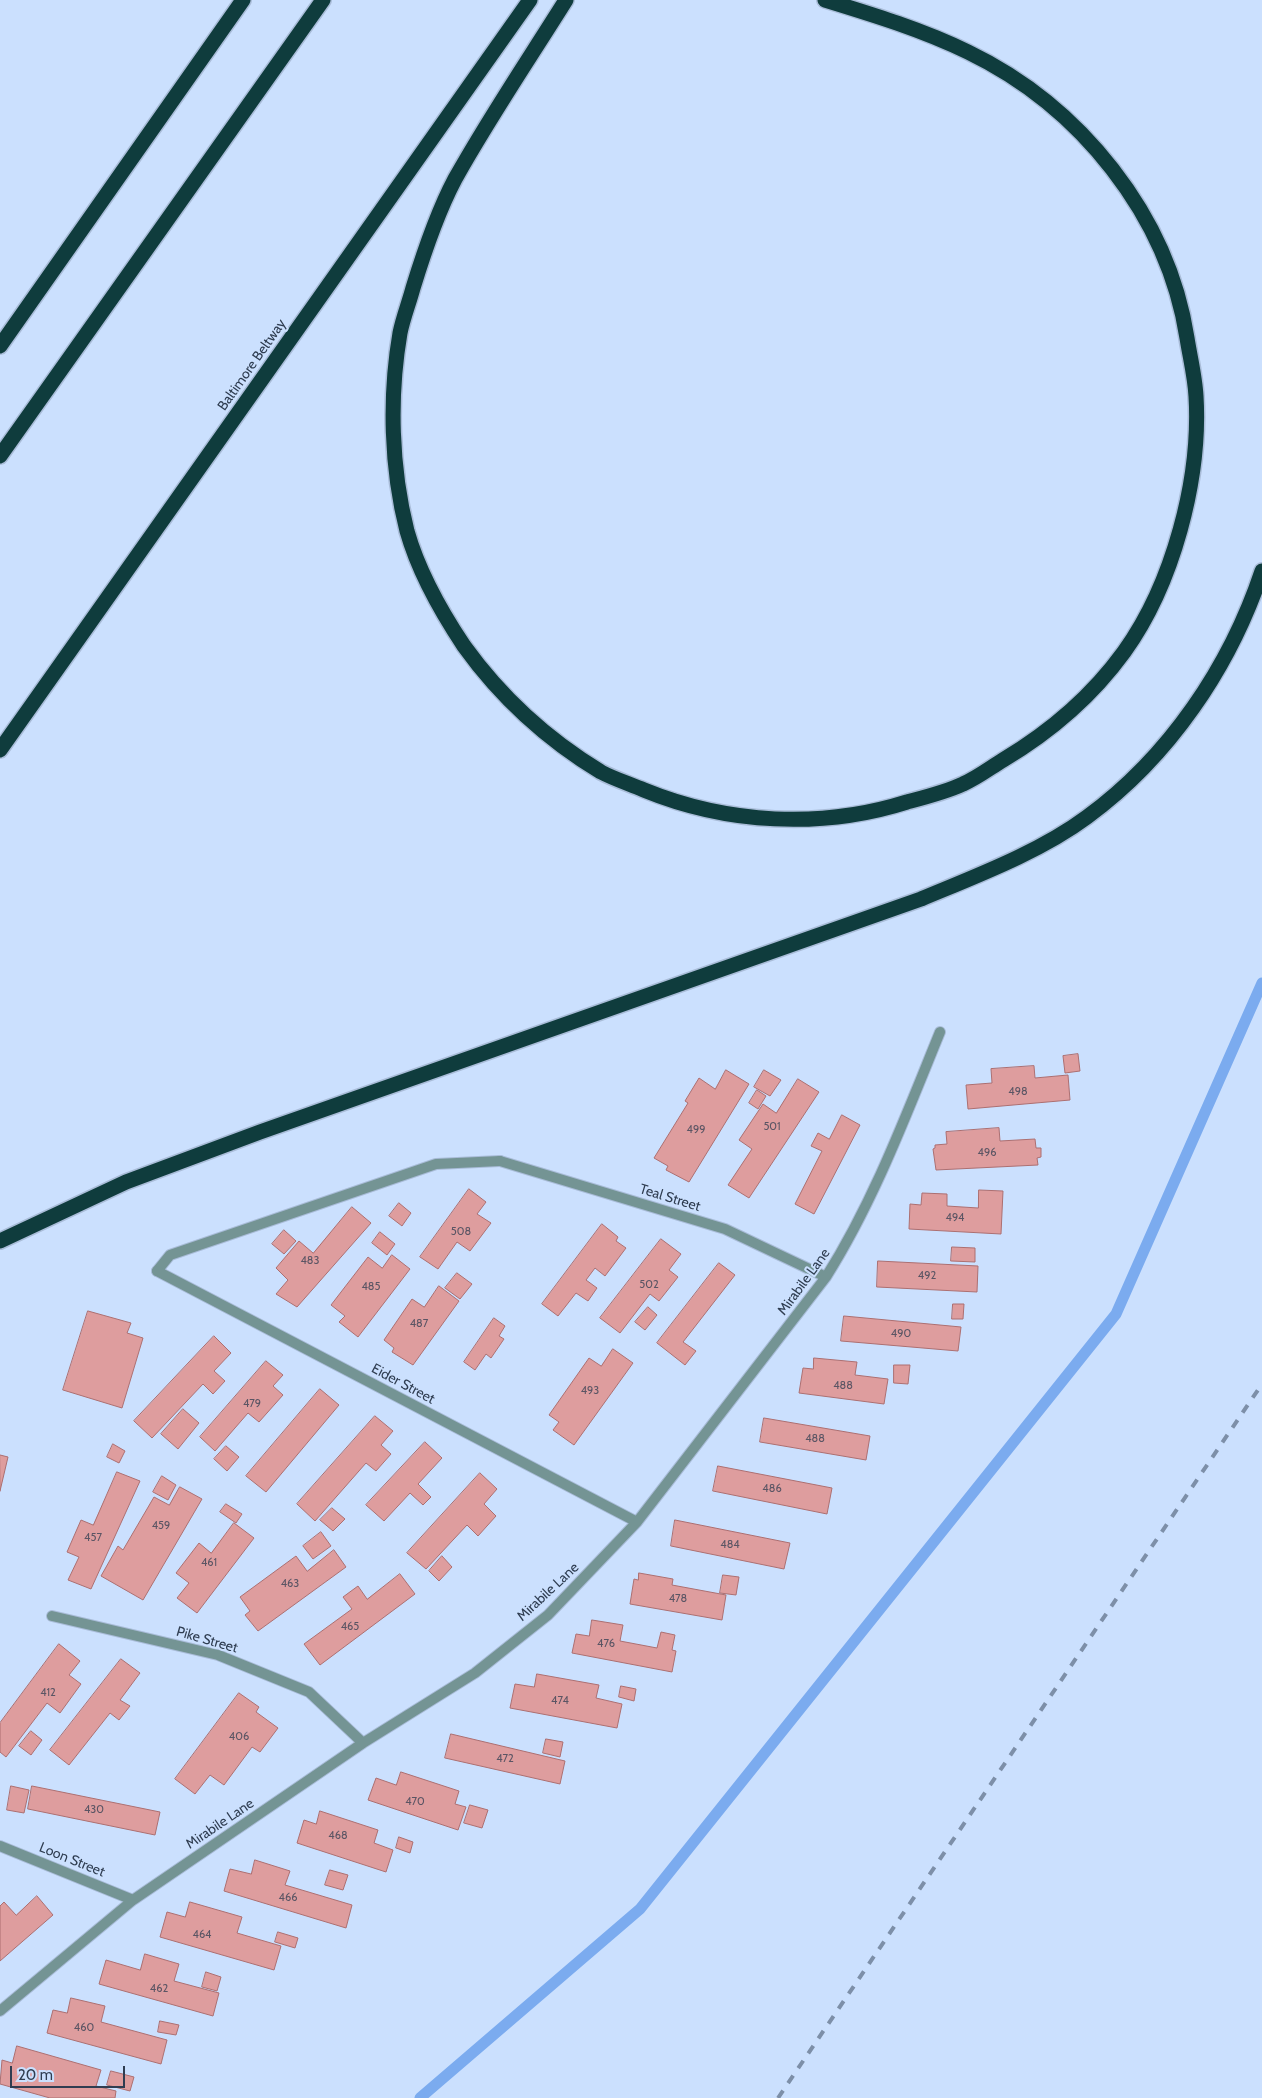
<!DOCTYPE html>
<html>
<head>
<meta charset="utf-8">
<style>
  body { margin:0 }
  #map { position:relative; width:1262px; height:2098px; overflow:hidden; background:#cbe0fe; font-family:Cabin,sans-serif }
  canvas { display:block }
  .scale { position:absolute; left:10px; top:2066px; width:115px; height:22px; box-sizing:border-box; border:2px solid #2f3d51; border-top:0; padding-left:6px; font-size:15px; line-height:18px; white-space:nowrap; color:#2f3d51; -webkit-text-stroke:4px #cbe0fe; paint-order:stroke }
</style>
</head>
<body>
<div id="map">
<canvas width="1262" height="2098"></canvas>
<div class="scale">20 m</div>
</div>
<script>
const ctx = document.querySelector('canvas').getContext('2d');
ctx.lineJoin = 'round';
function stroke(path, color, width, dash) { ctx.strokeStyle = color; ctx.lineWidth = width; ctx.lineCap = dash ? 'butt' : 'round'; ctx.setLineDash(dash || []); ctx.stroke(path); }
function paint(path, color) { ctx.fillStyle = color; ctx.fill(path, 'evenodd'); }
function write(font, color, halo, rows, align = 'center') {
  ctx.font = font + ' Cabin,sans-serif'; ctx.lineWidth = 4; ctx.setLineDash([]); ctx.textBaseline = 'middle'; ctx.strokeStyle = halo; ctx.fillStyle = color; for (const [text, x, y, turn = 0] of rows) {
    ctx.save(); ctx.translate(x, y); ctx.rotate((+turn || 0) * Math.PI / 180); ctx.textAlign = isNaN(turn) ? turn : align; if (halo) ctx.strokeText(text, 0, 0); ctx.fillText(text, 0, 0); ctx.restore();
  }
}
stroke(new Path2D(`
  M420 2098 640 1909 1116 1314 1262 983`), '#7babef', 11);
const building = new Path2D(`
  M1078 1054 1080 1071 1065 1073 1063 1056Z
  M1034 1066 1035 1078 1068 1075 1070 1100 968 1109 966 1085 992 1083 991 1069Z
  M726 1070 749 1084 689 1182 666 1170 668 1166 654 1158 688 1103 685 1101 699 1078 715 1089Z
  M764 1070 781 1080 770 1096 754 1087Z
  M798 1079 819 1092 749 1198 728 1185 752 1149 739 1140 763 1104 776 1113Z
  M757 1090 766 1096 758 1109 749 1103Z
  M842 1115 860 1125 814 1214 795 1204 822 1151 811 1146 818 1133 829 1139Z
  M999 1128 1000 1141 1035 1139 1036 1148H1041V1157L1037 1158 1038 1165 936 1170 933 1149 935 1148V1145L947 1144 946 1132Z
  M469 1189 486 1202 477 1214 491 1223 470 1251 457 1242 438 1269 420 1257Z
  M979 1190 1003 1191 1001 1234 909 1229 910 1204 921 1205 922 1193 947 1194V1206L978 1208Z
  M399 1203 411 1213 402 1226 389 1216Z
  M352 1207 371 1223 297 1307 276 1294 288 1280 276 1268 299 1241 313 1253Z
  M602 1224 618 1237 616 1241 626 1248 605 1276 595 1268 586 1280 597 1288 588 1301 576 1293 558 1316 542 1304Z
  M284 1230 296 1241 284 1254 272 1244Z
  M380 1232 395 1244 387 1255 372 1243Z
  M661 1239 681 1254 669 1270 678 1277 659 1301 650 1294 620 1333 600 1318Z
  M952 1247 975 1248V1262L951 1261Z
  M392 1255 410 1269 358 1337 339 1322 345 1316 331 1305 368 1257 382 1268Z
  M878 1261 978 1266 977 1292 877 1287Z
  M719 1263 735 1275 683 1342 696 1351 685 1365 657 1343Z
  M457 1273 472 1284 460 1299 445 1288Z
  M439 1286 459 1301 413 1365 392 1352 394 1348 384 1340 412 1299 424 1307Z
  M953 1304H964L963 1319H952Z
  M648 1307 657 1315 645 1330 635 1322Z
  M88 1311 131 1323 127 1333 143 1338 122 1408 63 1390Z
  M844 1316 961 1327 958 1351 841 1341Z
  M494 1318 505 1326 499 1336 504 1339 491 1358 486 1354 475 1370 464 1362Z
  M214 1336 231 1353 214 1371 225 1381 213 1394 203 1384 152 1438 134 1421Z
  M613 1349 633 1363 574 1445 553 1430 559 1422 549 1415 589 1358 601 1366Z
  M814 1358 857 1362 855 1375 888 1379 884 1404 799 1393 803 1368 813 1369Z
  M266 1361 283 1375 273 1386 283 1395 259 1422 248 1413 215 1451 200 1437Z
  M894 1365H910L908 1384 894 1383Z
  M320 1389 339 1405 266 1492 246 1476Z
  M183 1409 199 1423 178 1449 161 1434Z
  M375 1416 393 1431 381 1445 391 1454 376 1471 366 1463 315 1521 297 1504Z
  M764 1418 870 1436 866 1460 760 1442Z
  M425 1442 442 1458 418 1484 431 1497 423 1505 410 1493 384 1521 366 1505Z
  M113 1444 125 1451 119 1463 107 1457Z
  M226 1446 239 1457 227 1471 214 1459Z
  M0 1455 8 1457 0 1491Z
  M718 1466 832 1488 827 1514 713 1491Z
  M117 1472 140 1481 91 1589 68 1580 79 1557 67 1552 81 1520 93 1525Z
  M480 1473 497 1489 484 1504 496 1516 478 1536 467 1525 426 1569 407 1553Z
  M162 1476 176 1485 168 1500 153 1492Z
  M180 1487 202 1499 143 1600 101 1576 118 1546 123 1550 154 1497 169 1505Z
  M226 1504 242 1514 236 1523 220 1512Z
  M332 1508 345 1519 333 1531 320 1520Z
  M675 1520 790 1543 784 1569 671 1546Z
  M234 1523 254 1538 197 1613 177 1598 189 1583 176 1573 199 1543 211 1553Z
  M321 1532 331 1546 313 1559 303 1546Z
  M334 1550 346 1567 258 1631 245 1615 250 1611 240 1597 296 1556 307 1571Z
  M442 1556 452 1567 439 1581 429 1571Z
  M639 1573 673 1579 672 1585 726 1595 722 1620 630 1604 634 1579 638 1580Z
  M400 1574 415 1594 320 1665 304 1644 352 1609 343 1597 358 1586 367 1599Z
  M723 1575 739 1577 736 1595 720 1593Z
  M592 1620 623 1625 620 1641 657 1648 661 1632 675 1635 672 1650 676 1651 672 1672 572 1653 576 1634 589 1636Z
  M59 1644 80 1661 69 1675 81 1684 60 1713 47 1703 6 1757 0 1752V1723Z
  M121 1659 140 1673 120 1700 130 1706 119 1720 110 1713 69 1765 50 1750Z
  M537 1674 599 1685 596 1698 622 1704 617 1728 510 1708 515 1684 534 1687Z
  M621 1686 636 1689 634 1701 619 1697Z
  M239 1693 259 1707 256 1712 278 1728 260 1752 252 1747 224 1785 210 1775 195 1794 175 1779Z
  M31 1731 42 1740 31 1755 19 1746Z
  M451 1734 565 1761 560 1784 445 1758Z
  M546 1739 563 1742 560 1757 543 1753Z
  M401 1772 459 1791 455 1804 466 1807 458 1830 368 1800 376 1778 396 1785Z
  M11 1786 29 1790 24 1813 7 1810Z
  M32 1786 160 1812 155 1835 28 1809Z
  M470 1805 488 1810 482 1828 464 1823Z
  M320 1811 378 1830 374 1843 393 1850 386 1872 297 1843 304 1820 316 1824Z
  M399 1837 413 1842 410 1853 396 1848Z
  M255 1860 290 1871 285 1885 352 1905 346 1928 224 1891 230 1869 251 1874Z
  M330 1870 348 1875 343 1890 325 1885Z
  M37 1896 53 1915 0 1961V1906L4 1902 16 1915Z
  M190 1902 242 1917 237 1933 281 1946 274 1970 160 1937 167 1912 185 1917Z
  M278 1932 298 1938 295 1948 275 1942Z
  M145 1954 179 1964 174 1981 219 1993 213 2016 99 1984 106 1960 140 1970Z
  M206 1972 221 1977 217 1991 202 1987Z
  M71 1998 105 2006 101 2022 167 2040 161 2064 47 2033 53 2010 67 2013Z
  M160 2021 179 2025 176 2035 158 2032Z
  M17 2046 101 2070 96 2086 116 2091 115 2098H50L0 2084 2 2060 12 2063Z
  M111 2071 134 2077 130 2091 107 2085Z`);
paint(building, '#de9d9e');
stroke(building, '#ac6f71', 1);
const service = new Path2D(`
  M157 1271 170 1255 436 1164 500 1161`);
const minor = new Path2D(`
  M500 1161 725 1229 826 1277
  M157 1271 637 1522
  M52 1616 218 1655 309 1692 363 1743
  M0 1846 133 1900
  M0 2011 133 1900 363 1743 475 1673 548 1615 637 1522 826 1277C874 1201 906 1115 940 1032`);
const motorway = new Path2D(`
  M566 0C529 59 489 118 455 179 437 213 424 252 413 288 409 303 403 318 400 333 389 397 391 468 407 531 418 570 442 613 464 646 500 696 548 740 601 772 614 779 630 784 644 790 727 824 822 829 907 802 926 797 946 792 963 784 977 778 990 768 1003 760 1050 732 1092 696 1124 652 1173 584 1201 479 1196 396 1195 377 1190 357 1187 338 1168 215 1080 106 968 52 923 30 874 15 825 0
  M0 346 243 0
  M0 456 323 0
  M0 750 530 0
  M0 1241 126 1182 260 1132 921 899C976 876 1040 852 1087 817 1169 757 1230 667 1262 571`);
stroke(service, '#a9bcd8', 12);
stroke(minor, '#a9bcd8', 12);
stroke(motorway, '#a9bcd8', 18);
stroke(service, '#749494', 10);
stroke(minor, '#749494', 10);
stroke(motorway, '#0f3c3d', 15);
stroke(new Path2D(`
  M778 2098 1262 1384`), '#7d8fa8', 4, [9, 9]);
write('11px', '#5b5564', null, [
  ["498",1018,1092],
  ["501",772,1127],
  ["499",696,1130],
  ["496",987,1153],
  ["494",955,1218],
  ["508",461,1232],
  ["483",310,1261],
  ["492",927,1276],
  ["502",649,1285],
  ["485",371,1287],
  ["487",419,1324],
  ["490",901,1334],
  ["488",843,1386],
  ["493",590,1391],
  ["479",252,1404],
  ["488",815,1439],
  ["486",772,1489],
  ["459",161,1526],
  ["457",93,1538],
  ["484",730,1545],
  ["461",209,1563],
  ["463",290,1584],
  ["478",678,1599],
  ["465",350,1627],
  ["476",606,1644],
  ["412",48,1693],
  ["474",560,1701],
  ["406",239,1737],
  ["472",505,1759],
  ["470",415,1802],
  ["430",94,1810],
  ["468",338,1836],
  ["466",288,1898],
  ["464",202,1935],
  ["462",159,1989],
  ["460",84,2028]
]);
write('14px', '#2f3d51', '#cbe0fe', [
  ["Baltimore Beltway",252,365,-55],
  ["Teal Street",670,1198,17],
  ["Mirabile Lane",804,1282,-54],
  ["Eider Street",403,1384,28],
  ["Mirabile Lane",548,1592,-43],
  ["Pike Street",207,1640,16],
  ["Mirabile Lane",220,1824,-34],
  ["Loon Street",72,1860,22]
]);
</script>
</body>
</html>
